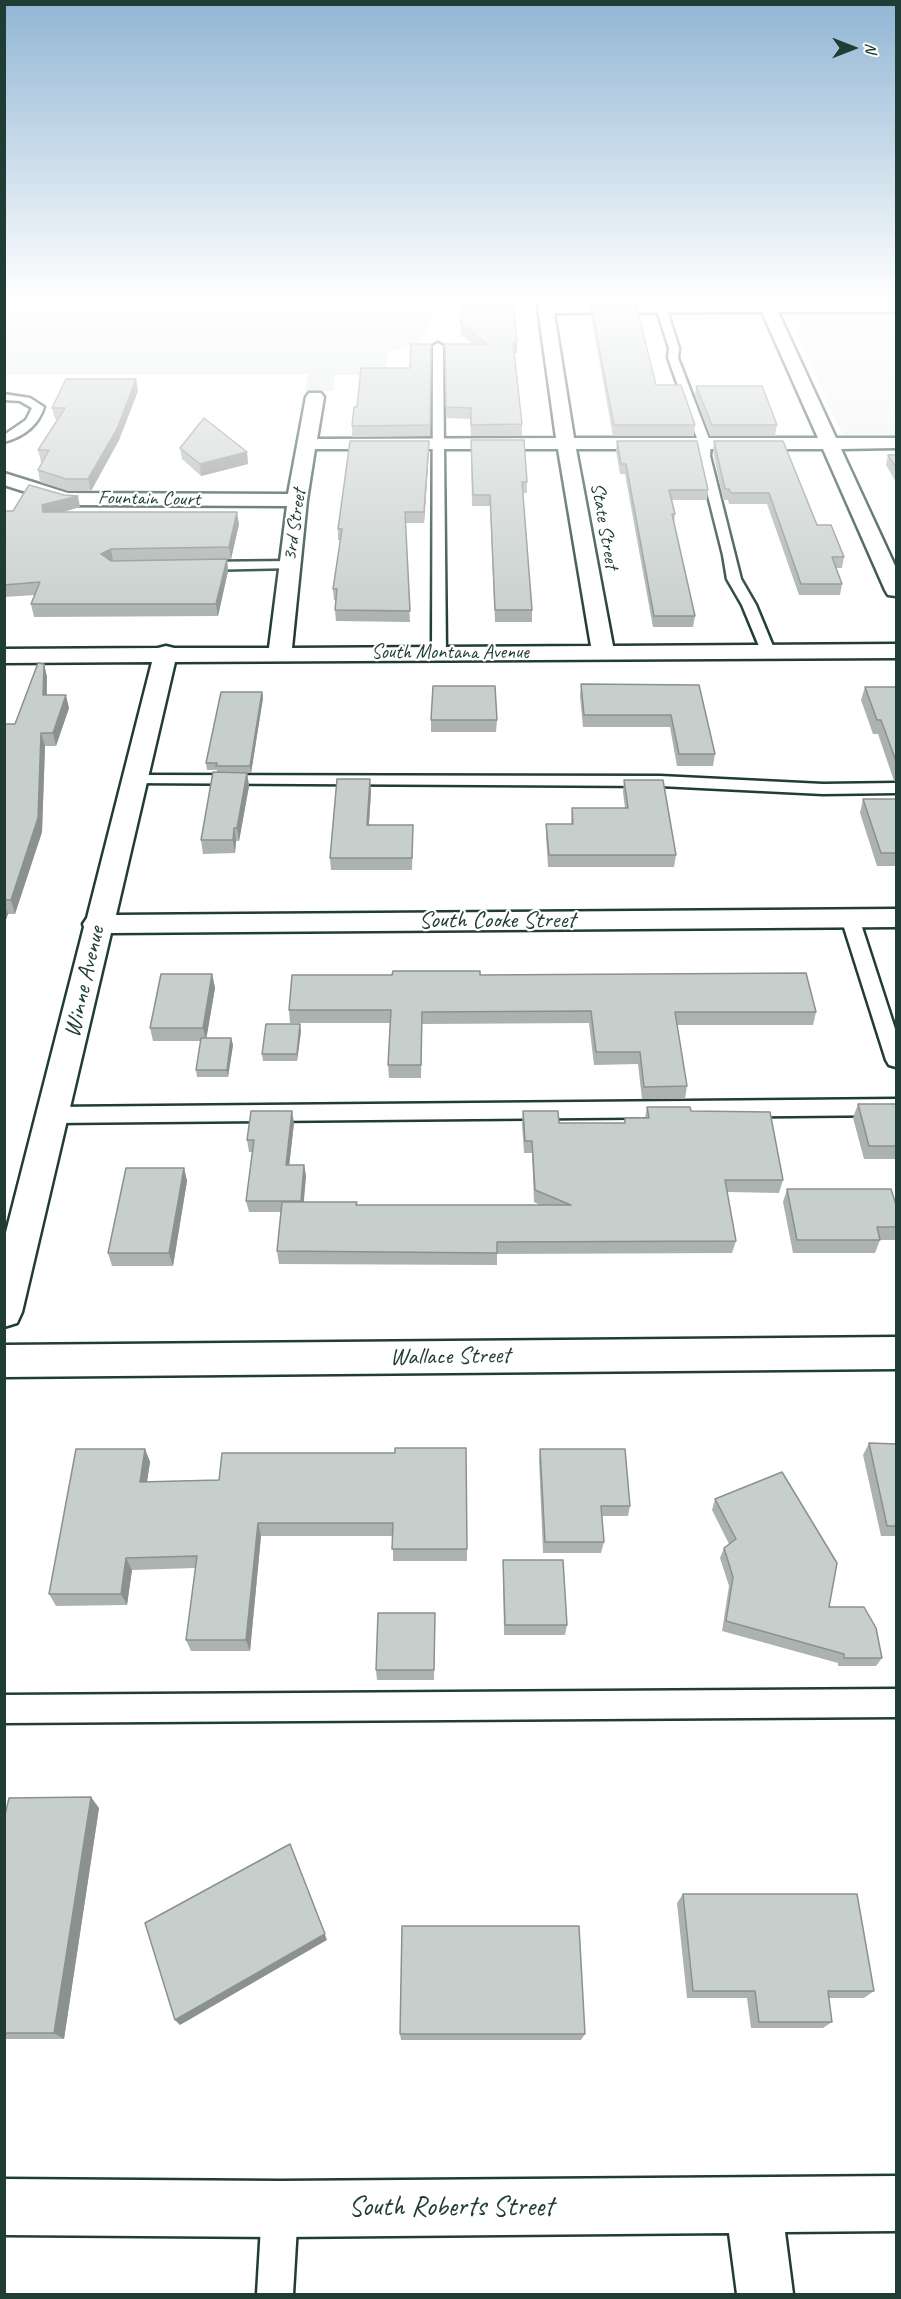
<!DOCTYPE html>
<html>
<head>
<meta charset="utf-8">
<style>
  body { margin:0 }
  #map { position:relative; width:901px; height:2299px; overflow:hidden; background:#fff; font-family:Caveat,sans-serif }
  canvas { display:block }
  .frame { position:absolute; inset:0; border:6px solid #1f3d34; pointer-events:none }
  .north { position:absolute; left:823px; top:18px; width:60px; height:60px; -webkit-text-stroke:4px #fff; paint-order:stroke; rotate:90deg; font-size:16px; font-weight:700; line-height:24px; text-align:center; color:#1f3d34 }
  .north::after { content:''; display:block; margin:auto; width:21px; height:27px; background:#1f3d34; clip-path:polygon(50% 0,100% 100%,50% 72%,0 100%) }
</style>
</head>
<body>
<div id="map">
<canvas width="901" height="2299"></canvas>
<div class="frame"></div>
<div class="north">N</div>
</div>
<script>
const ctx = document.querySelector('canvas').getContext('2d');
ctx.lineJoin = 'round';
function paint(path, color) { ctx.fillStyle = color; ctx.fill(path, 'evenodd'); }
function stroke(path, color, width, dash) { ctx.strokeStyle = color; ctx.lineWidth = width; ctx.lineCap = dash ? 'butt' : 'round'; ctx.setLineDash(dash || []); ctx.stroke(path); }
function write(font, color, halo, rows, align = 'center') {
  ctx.font = font + ' Caveat,sans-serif'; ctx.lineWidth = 4.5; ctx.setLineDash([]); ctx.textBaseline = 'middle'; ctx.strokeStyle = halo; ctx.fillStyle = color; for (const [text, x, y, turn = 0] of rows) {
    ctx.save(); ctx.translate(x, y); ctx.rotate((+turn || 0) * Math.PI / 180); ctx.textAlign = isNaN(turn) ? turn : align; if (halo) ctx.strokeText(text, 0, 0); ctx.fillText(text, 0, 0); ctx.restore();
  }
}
paint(new Path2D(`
  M896 312V436H843L787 313Z`), '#eef1f0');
paint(new Path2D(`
  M4 301H437L422 341 388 352 386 375H335L333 391H305L308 374H5Z`), '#dee3e2');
const service = new Path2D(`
  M654 301H664L679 348 678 358 711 444 710 456 741 579 756 605 775 651 773 654 768 655 761 651 742 605 727 579 723 555 698 456 699 444 668 358 669 348Z
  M438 343 443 346 446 653 439 657 432 653 433 346Z
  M4 394 30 398 44 407C38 426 23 437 4 442V435L26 420 32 408 20 401 4 400Z
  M289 561 296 565 294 568 200 570 193 566 200 562Z
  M134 775 660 776 823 784 896 783V793L823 794 660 786 128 783 126 780 128 777Z
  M850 912 856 914 859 918 896 1032V1067L889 1065 886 1060 841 918 844 914Z
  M896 1099V1115L54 1123 47 1120 44 1115 47 1110 54 1107Z
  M896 1689V1717L4 1723V1695Z
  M280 2191 292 2197 298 2209 293 2294H257L262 2209 268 2197Z`);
const minor = new Path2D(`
  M537 301H553V303H896V312H778L836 438H896V448L841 449 896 568V596L888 595 885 590 823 449H576L613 646 896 644V658L175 662 116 915 896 909V927L111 933 22 1312 17 1323 4 1327V1240L84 927 83 924 87 918 152 662 4 663V649L158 648 166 646 174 648H269L287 506 67 505 4 485V473L68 493 288 494 306 397 309 393H321L324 397 317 439 556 438ZM762 312 818 438H574L554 313ZM315 449H558L591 646 292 648 307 500Z
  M896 1337V1369L4 1377V1345Z
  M896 2176V2231L785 2232 793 2294H737L729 2233 280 2237 4 2235V2179L280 2181Z`);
stroke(service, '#1f3d34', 5);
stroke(minor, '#1f3d34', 5);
paint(service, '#fff');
paint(minor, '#fff');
paint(new Path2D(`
  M591 305 656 385 695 425 694 436H613L591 315Z
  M461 324 517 353H515L522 424V436H471L470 419 446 418 445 344H473L461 335Z
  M431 344 430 436 352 437V426L357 407 410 368Z
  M696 386 777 425 775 436H710L695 396Z
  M138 391 119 440 91 491H68L40 482 38 470 43 462H41L38 450 58 420 55 419 52 408Z
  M617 441 708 490 707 500H672L675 514 674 524 695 616 693 627H653L625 474H620L616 451Z
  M714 441 817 525 844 557 842 568H836L842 584 840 595H799L767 504H729L728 500H723L713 451Z
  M180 448 247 452 248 464 201 476 182 459Z
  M429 451 424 523H405L410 622 336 621 335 610 336 600H334L333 589 341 540H338V529Z
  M471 451 527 482V493H523L532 610V622H495L490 506H472Z
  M888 455H897V484L886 465Z
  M80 507 63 512 239 524 231 559H227L228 571 218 616 34 617 31 604 35 595 4 597V511Z
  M44 664 47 677V695L69 708 56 746H45L42 832 15 914H8L4 925V724H15Z
  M581 684 699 685 715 754 713 766H677L670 727H583L580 696Z
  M865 687H897V782L894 781 878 734H873L861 700Z
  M262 692 263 698 251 773H247L249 786 239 841H236L235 853 203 854 201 840 217 772V770H207L206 763Z
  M431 720H497L496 732H431Z
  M624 780 676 855 674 867H548L546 836V824H571L572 808H625L623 792Z
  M371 791 369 825 413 837 412 870H331L330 858Z
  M863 799H897V866H877L860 813Z
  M212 974 215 988 206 1038H231L233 1045 228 1077H197L196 1070 201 1041H153L150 1028Z
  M480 975 816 1012 813 1025H677L687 1086 685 1099H642L638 1064 594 1065 589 1023 422 1024 421 1078H389L388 1065 390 1023H290L289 1010Z
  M301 1031 297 1061H263L262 1054Z
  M858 1104H897V1159H864L853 1118Z
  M647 1107 691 1111 783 1180 779 1193 727 1192 736 1241 732 1253 497 1254V1265L279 1264 277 1251 281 1212H249L246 1201 252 1152H249L247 1140 294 1123 289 1165H304L306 1176 303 1202 357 1205H540L534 1202 532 1153H524L522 1124 523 1111 559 1123H624L625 1118H645Z
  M184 1168 187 1181 173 1266H112L108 1253Z
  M787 1189 897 1208 896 1240H880L875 1253H793L783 1202Z
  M869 1443 897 1444V1536H881L863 1455Z
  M145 1449 150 1462 147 1482 219 1480 222 1453 467 1549V1561H393V1536H261L250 1651H191L186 1640 195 1568 132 1570 127 1605 56 1606 49 1594Z
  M540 1449 630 1506 628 1516H602L604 1542 601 1553H543L539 1460Z
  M715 1499 882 1658 876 1666H838V1663L722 1631 729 1586 720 1558 724 1548 729 1544 712 1510Z
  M503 1560 567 1625 565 1635H504L503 1570Z
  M435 1613 434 1680H377L376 1670Z
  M99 1808 64 2039H4V1819Z
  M683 1894 874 1991 864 1998H829L832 2022 823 2028H751L747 1998H687L677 1903Z
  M400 2034H585L581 2040H401Z`), '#abb2af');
paint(new Path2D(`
  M517 342V353H513V343Z
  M136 379 138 391 119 440 91 491 88 479Z
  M429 441V451L424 523V512Z
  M247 452 248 464 201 476 200 464Z
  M78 496 80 507 45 517V524L42 505Z
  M237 512 239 524 231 559 229 547Z
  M111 549 113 561 104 566 101 554Z
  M227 559 228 571 218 616 216 604Z
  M44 664 47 677 46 708 43 695Z
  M262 692 263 698 251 773 250 766Z
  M66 695 69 708 56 746 53 733Z
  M41 733 45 746 42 832 15 914 11 900Z
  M247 773 249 786 239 841 237 828Z
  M370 779 371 791 368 837 367 825Z
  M234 828 236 841 235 853 233 840Z
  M4 903 8 914 4 925Z
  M212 974 215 988 206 1041 203 1028Z
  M300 1024 301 1031 297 1061V1054Z
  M231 1038 233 1045 228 1077 227 1070Z
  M292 1111 294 1123 288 1176 286 1165Z
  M304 1165 306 1176 303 1212 301 1201Z
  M184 1168 187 1181 173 1266 169 1253Z
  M145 1449 150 1462 145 1495 140 1482Z
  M258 1523 261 1536 250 1651 246 1640Z
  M126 1558 132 1570 127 1605 121 1594Z
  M91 1797 99 1808 64 2039 54 2033Z
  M290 1844 327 1940 180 2025 175 2020Z`), '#8b918f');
const building = new Path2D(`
  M463 301H513L517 342 513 343 522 424 471 425V408L446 407 445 344H487L461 324Z
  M591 305H636L656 385H681L695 425H614Z
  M411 344H431L430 425 352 426 354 407H357L361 368H410Z
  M66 379H136L117 429 88 479H66L38 470 49 450H38L65 408H52Z
  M696 386H762L777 425H712Z
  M204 418 247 452 200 464 180 448Z
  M471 440H524L527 482H522L532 610H495L490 495H473Z
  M350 441H429L424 512H405L410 611 335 610 337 589H333L342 529H338Z
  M617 441H697L708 490H669L675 514H672L695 616H654L626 464H621Z
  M714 441H783L817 525H831L844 557H832L842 584H801L769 493H731L729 489H725Z
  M888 455H897V469Z
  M29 485 64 495 78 496 42 505 43 512H237L229 547 111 549 101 554 111 561 227 559 216 604H31L40 582 4 585V511H13Z
  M38 663 44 664 43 695H66L53 733H41L38 818 11 900H4V724H15Z
  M581 684 699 685 715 754H679L671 715H584Z
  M433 686H495L497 720H431Z
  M865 687H897V764L881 720H877Z
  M221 692H262L250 766H216L217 763H206Z
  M213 772 247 773 237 828H234L233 840H201Z
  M337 779H370L367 825H413L412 858H330Z
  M624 780H663L676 855H549L546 824H573L572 808H628Z
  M863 799H897V853H881Z
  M393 971H480V975L806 973 816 1012H675L687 1086 644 1087 640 1052H596L591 1011 422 1012 421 1065H388L391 1010H289L292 975H392Z
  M161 974H212L203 1028H150Z
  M266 1024H300L297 1054H262Z
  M201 1038H231L227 1070H196Z
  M858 1104H897V1146H869Z
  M647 1107H690L691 1111 770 1112 783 1180H725L736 1241 497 1242V1253L277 1251 282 1202H357L356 1205H571L535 1190 532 1141H525L523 1111H558L559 1123H625V1118H649Z
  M251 1111H292L286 1165H304L301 1201H246L254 1140H247Z
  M126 1168H184L169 1253H108Z
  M787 1189H891L897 1208V1227H877L880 1240H797Z
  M869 1443 897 1444V1526H887Z
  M395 1448H466L467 1549H392L393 1523H258L246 1640H186L197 1556 126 1558 121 1594H49L76 1449H145L140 1482 219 1480 222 1453H395Z
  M540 1449H625L630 1506H601L604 1542H545Z
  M782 1472 837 1563 829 1607H864L876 1628 882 1658H844V1654L726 1621 733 1577 724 1548 736 1539 715 1499Z
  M503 1560H563L567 1625H505Z
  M378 1613H435L434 1670H376Z
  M91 1797 54 2033H4V1819L9 1798Z
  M290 1844 325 1934 175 2020 145 1923Z
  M683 1894H857L874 1991H828L832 2022H759L755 1991H693Z
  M402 1926H579L585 2034H400Z`);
paint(building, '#c7cfcc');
stroke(building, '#8b918f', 1.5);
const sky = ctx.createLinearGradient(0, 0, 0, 623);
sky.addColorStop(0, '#91b6d4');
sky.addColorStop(0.48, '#fff');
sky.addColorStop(1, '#ffffff00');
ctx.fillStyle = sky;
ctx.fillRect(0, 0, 901, 623);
write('20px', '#1f3d34', '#fff', [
  ["Fountain Court",149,499,1],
  ["3rd Street",295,525,-82],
  ["State Street",604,526,80],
  ["South Montana Avenue",450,653]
]);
write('24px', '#1f3d34', '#fff', [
  ["South Cooke Street",497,921],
  ["Winne Avenue",85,982,-77],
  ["Wallace Street",450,1357,-1]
]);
write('28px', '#1f3d34', '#fff', [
  ["South Roberts Street",451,2208]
]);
</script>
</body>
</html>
